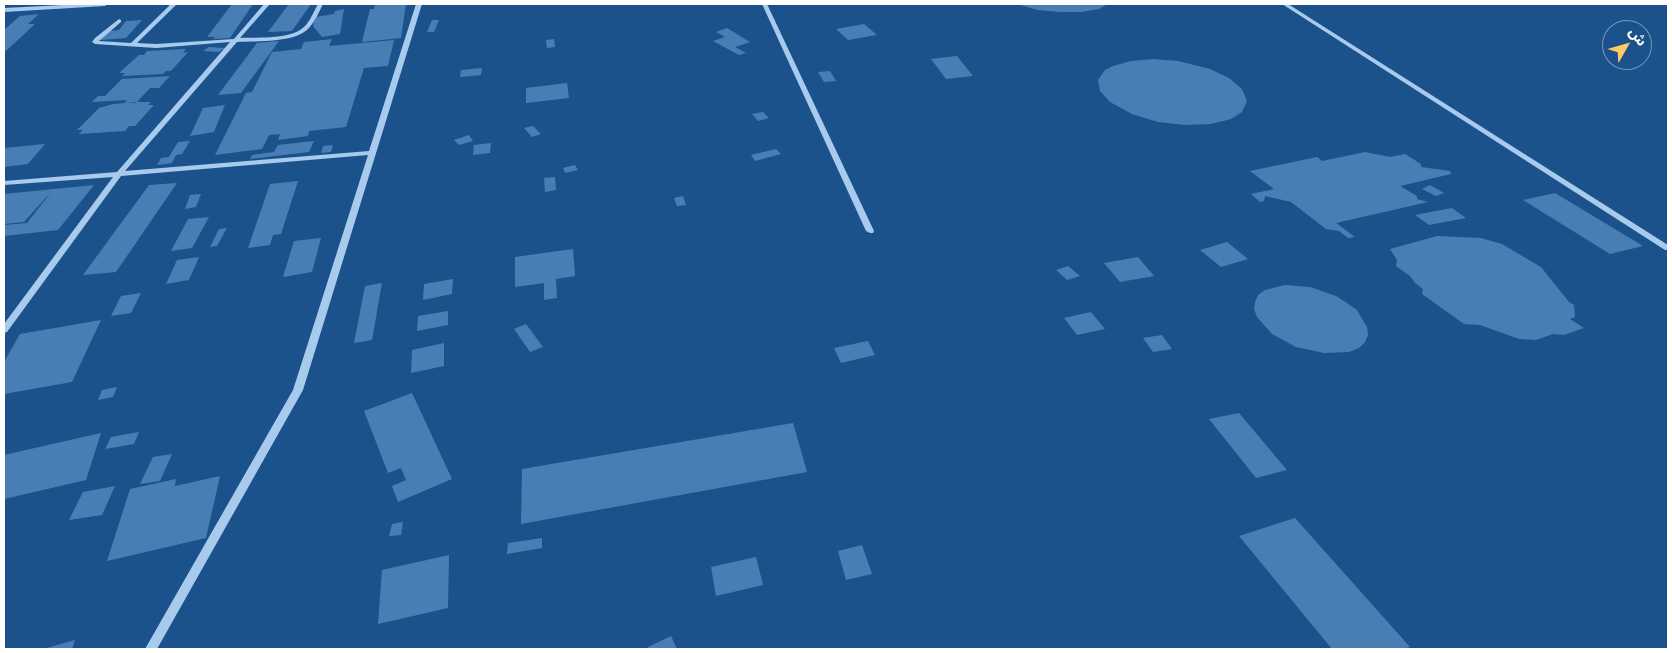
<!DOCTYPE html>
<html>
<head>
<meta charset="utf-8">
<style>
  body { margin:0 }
  #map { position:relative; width:1672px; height:653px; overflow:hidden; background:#1c528b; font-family:"Archivo Narrow","Noto Sans Arabic",sans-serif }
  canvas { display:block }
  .frame { position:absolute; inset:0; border:5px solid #fff; pointer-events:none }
  .north { position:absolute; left:1602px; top:20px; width:50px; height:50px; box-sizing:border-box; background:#1c528b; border:1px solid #7797b9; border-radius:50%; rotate:52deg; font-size:14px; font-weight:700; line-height:20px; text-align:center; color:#fff }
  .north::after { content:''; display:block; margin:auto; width:18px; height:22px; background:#fdca65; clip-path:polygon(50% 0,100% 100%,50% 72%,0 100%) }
</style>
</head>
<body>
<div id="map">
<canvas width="1672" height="653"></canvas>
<div class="frame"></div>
<div class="north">ش</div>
</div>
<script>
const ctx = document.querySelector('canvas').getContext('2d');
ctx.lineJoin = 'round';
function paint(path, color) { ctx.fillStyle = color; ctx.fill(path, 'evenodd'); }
paint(new Path2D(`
  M232 4H253L230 38 213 39 215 37H207Z
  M289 4H311L292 31 268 32Z
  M375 4H406L401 38 362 42 370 9H374Z
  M1017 4H1108L1099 9 1081 12H1060L1038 10Z
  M344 9 340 34 322 37 313 26 315 17 334 14 335 11Z
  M39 14 28 24H35L7 50 4 51V30L20 16Z
  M142 20 126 38 100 40 109 31 119 30 126 21Z
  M432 20H439L434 32H427Z
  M864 24 877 35 848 40 836 29Z
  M727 28 750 42 735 47 746 53 739 55 713 41 725 37 716 32Z
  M332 39 329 46 394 40 388 66 364 68 346 127 309 131 308 136 278 140 280 134 269 135 262 149 215 155 246 93 252 92 272 52 301 49 304 42Z
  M554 39 555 47 547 48 546 40Z
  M279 41 241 93 218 95 257 43Z
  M209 47 225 48 219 52 203 51Z
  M186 49 183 53 188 52 171 71H166L163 74 122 76 125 73H119L139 55H144L147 51Z
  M957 56 973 76 946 79 931 59Z
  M1153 59 1178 61 1210 69 1229 78 1242 89 1247 101 1242 112 1231 119 1211 124 1185 125 1158 122 1132 114 1110 102 1100 91 1098 80 1105 70 1113 66 1131 61Z
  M482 68 481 75 460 77 461 70Z
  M830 71 836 81 824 82 818 72Z
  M170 76 159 88H150L136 103H124L127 100 92 102 98 96H105L122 79Z
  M567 83 569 98 526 103V88Z
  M137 102H151L148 105H154L135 126H129L125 131 79 134 83 130H77L99 108 113 104Z
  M225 105 214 132 190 136 203 108Z
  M763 112 769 118 758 121 752 114Z
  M533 126 541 134 532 137 524 128Z
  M469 135 473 141 459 145 454 140Z
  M190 141 182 154 176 155 172 163 157 165 161 158 169 157 178 142Z
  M314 141 309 152 250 159 252 155 274 152 278 145Z
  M491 143 490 153 473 155 474 145Z
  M45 144 28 164 4 167V148Z
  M333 145 331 152 321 153 323 146Z
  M776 149 781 154 755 161 751 155Z
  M1365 152 1390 157 1405 154 1421 164V167L1450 171 1451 174 1400 186 1417 196V199L1428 202 1336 223 1355 237 1348 238 1339 231 1326 229 1291 202 1265 196 1264 201 1260 202 1251 194 1274 189 1250 171 1317 157 1322 161Z
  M575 165 578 170 565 173 563 168Z
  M555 177 556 190 545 192 544 178Z
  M298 181 281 234 273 235 270 245 248 248 270 184Z
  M177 183 116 272 83 275 149 185Z
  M94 185 58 230 4 236V225L27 223 52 191 24 222 4 224V194Z
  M1430 185 1444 193 1436 196 1422 189Z
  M1555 193 1643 246 1610 254 1523 200Z
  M201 194 196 207 185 209 190 195Z
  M683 196 686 205 677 206 674 198Z
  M1452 208 1466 218 1429 225 1415 215Z
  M209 217 192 248 171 251 188 219Z
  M227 228 217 246 210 247 219 229Z
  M1437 236 1481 238 1502 244 1541 267 1569 302 1574 305 1575 317 1570 319 1584 328 1564 335 1553 334 1536 340 1519 339 1480 325 1464 324 1422 294 1423 289 1415 283 1410 276 1396 266 1397 260 1390 249Z
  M321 238 312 272 283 277 294 241Z
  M1227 242 1248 259 1221 267 1200 250Z
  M573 249 575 276 556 279 557 298 544 300V283L515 287V257Z
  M199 257 189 280 166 284 177 260Z
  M1138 257 1154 276 1120 282 1104 263Z
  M1068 266 1080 276 1067 280 1056 270Z
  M453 279 452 294 423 300 424 284Z
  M382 283 372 340 354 343 365 286Z
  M1285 285 1310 287 1336 296 1347 303 1357 310 1367 327 1368 335 1365 342 1359 348 1349 352 1324 353 1296 347 1272 334 1257 317 1254 309 1255 302 1258 295 1265 290Z
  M141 293 131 313 111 316 121 296Z
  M448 311V325L417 331 418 316Z
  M1091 312 1105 329 1077 335 1064 318Z
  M101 320 72 382 4 394V362L20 334Z
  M526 324 543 347 530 352 514 329Z
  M1162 335 1172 349 1153 352 1143 338Z
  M868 341 875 355 841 363 834 348Z
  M444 343V366L411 373 412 350Z
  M117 387 113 397 98 400 102 390Z
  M412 393 452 479 398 502 392 486 406 480 401 468 388 473 364 411Z
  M1239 413 1287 470 1256 478 1209 419Z
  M793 423 807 472 521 524 522 469Z
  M139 432 134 444 105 449 111 437Z
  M101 433 86 480 4 499V455Z
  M172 454 160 481 140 484 153 457Z
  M220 476 206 538 107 561 130 489 176 479 175 486Z
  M115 486 102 515 69 520 83 492Z
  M1295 518 1410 647 1403 649H1332L1239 536Z
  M403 522 401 535 389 536 392 524Z
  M542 538V548L507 554 508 543Z
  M862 545 872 574 846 580 838 551Z
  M449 555 448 608 378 624 382 570Z
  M756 557 763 585 716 596 711 567Z
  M671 636 677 649H649L648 647Z
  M75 640 72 649H43Z`), '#497eb5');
paint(new Path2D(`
  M83 4H108L105 6 4 12V8Z
  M171 4H177L137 43 156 44 234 39 264 4H270L240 38C258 37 294 40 306 25 311 19 314 11 318 4H323C319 12 315 21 309 28 296 43 256 41 237 42L125 171 369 151 416 4H422L303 390 157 649H145L293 390 368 155 121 176 7 332 4 333V324L113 177 4 185V181L117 172 230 42 156 48 95 44 92 42 95 38 119 19 121 20V22L99 41 131 43Z
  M762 4H767L874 231 873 233H870L866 231Z
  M1282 4H1288L1668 245V250H1665Z`), '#a7caed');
</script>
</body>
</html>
